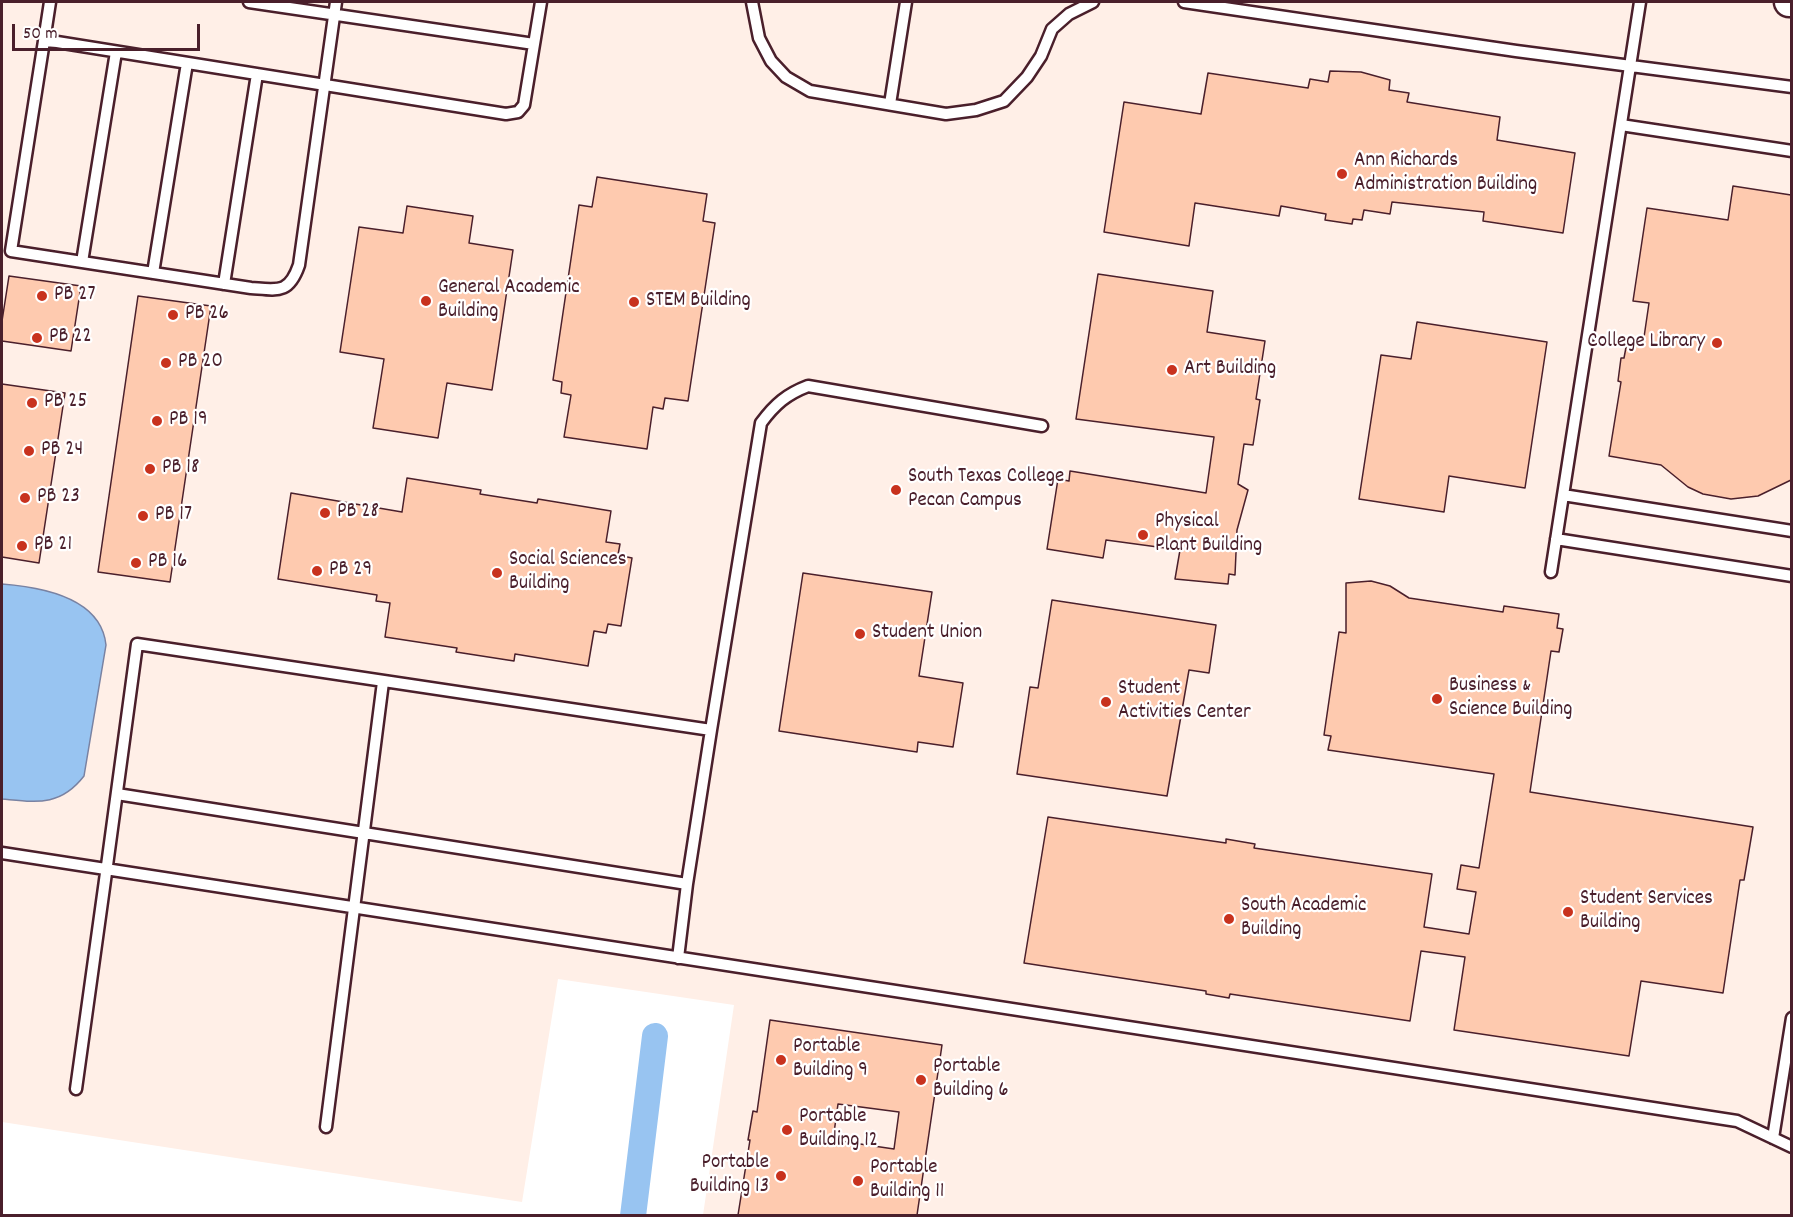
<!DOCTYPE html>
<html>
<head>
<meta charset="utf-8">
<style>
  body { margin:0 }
  #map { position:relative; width:1793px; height:1217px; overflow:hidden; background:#fff; font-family:Dekko,sans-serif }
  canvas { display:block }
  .frame { position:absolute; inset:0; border:3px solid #4a1f2b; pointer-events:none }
  .scale { position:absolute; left:12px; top:24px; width:188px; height:27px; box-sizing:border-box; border:3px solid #4a1f2b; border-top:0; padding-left:8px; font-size:18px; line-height:21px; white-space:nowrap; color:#4a1f2b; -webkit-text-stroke:4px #fff; paint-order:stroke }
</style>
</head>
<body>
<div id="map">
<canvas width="1793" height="1217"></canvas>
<div class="frame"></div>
<div class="scale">50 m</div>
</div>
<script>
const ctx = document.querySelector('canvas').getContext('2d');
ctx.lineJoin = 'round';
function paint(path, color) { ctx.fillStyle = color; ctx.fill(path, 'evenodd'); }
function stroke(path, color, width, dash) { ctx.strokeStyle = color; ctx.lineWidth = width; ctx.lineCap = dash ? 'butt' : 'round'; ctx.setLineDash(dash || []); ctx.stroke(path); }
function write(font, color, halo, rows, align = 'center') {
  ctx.font = font + ' Dekko,sans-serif'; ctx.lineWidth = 4.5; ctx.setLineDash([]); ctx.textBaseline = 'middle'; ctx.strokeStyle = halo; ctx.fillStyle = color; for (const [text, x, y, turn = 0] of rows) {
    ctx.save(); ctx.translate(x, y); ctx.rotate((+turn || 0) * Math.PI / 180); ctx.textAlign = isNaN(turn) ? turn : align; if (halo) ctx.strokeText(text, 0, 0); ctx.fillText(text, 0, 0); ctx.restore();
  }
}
paint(new Path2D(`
  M2 2H1791V1215H703L734 1005 558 979 522 1202 2 1122Z`), '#ffefe7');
const water = new Path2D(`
  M2 584C41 587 101 597 106 645L84 776C60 807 36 802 2 799Z`);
paint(water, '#98c4f1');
stroke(water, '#7982a2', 1.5);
stroke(new Path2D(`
  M633 1216 655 1036`), '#98c4f1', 26);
const building = new Path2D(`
  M1330 71 1361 72 1390 80 1389 90 1409 93 1407 102 1500 117 1497 140 1575 153 1563 233 1483 221 1484 212 1392 202 1390 214 1364 210 1362 220 1353 219 1352 224 1325 220 1326 214 1281 206 1279 216 1195 203 1189 246 1104 232 1124 102 1201 114 1208 73 1308 88 1310 79 1328 82Z
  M597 177 707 194 703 221 715 223 688 401 665 398 663 409 653 407 647 449 564 437 571 395 561 393 562 382 553 380 579 205 592 207Z
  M1733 186 1791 195V480L1758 496 1731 499 1703 494 1688 487 1661 465 1609 456 1621 382 1618 381 1621 358H1624L1627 342 1643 344 1649 303 1633 301 1647 208 1728 220Z
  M407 206 473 216 469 243 513 250 492 390 447 383 438 438 373 428 384 359 340 352 359 227 403 233Z
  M1098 274 1213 291 1207 332 1265 341 1256 399 1260 400 1253 445 1244 444 1238 484 1248 490 1237 530 1235 575 1229 574 1228 584 1175 579 1180 550 1106 540 1103 558 1047 549 1058 479 1069 481 1070 471 1206 493 1214 437 1076 419Z
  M9 276 81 286 71 351 2 341V321Z
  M138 296 211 306 170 582 98 572Z
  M1417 322 1547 342 1525 488 1449 476 1444 512 1359 499 1381 355 1411 359Z
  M2 384 65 393 39 563 2 557Z
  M407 478 481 490 480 494 537 503 538 499 611 511 606 542 620 544 618 555 632 558 621 626 608 624 606 633 594 631 588 666 515 654 514 661 456 652 457 648 385 637 390 603 376 601 377 595 278 579 291 493 402 512Z
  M803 573 932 592 919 676 963 683 953 747 918 742 917 752 779 731Z
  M1371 581 1390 586 1409 598 1503 612 1504 606 1559 614 1557 628 1563 629 1559 652 1551 651 1530 792 1753 827 1744 880H1740L1723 993 1641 981 1629 1056 1454 1030 1465 957 1421 951 1410 1021 1230 994 1229 998 1206 994V991L1024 963 1048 817 1226 843V839L1255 844 1254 848 1432 874 1424 927 1469 934 1476 892 1457 889 1461 865 1479 868 1494 774 1328 750 1331 736 1324 735 1339 632 1346 633V583Z
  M1052 600 1216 625 1209 673 1189 670 1167 796 1017 774 1030 687 1038 688Z
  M770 1020 942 1045 917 1215H738L750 1140H748L753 1111 757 1112ZM838 1104 899 1112 894 1149 833 1140Z`);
paint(building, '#fecaaf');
stroke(building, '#4a1f2b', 1.5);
const service = new Path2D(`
  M249 2 534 44
  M336 2C323 89 311 177 299 265 289 294 278 290 251 288L11 251 44 41 57 42 506 114 518 112 524 105 541 2
  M752 2 759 38 771 61 786 77 810 91 946 114 976 110 1004 101 1027 77 1041 56 1052 29 1069 14 1093 2
  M1184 2 1516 51 1792 87
  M44 41 50 2
  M890 104 906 2
  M1621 125 1792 151
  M82 262 116 52
  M153 273 187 63
  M224 284 257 74
  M1563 495 1792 531
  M1556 539 1792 576
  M1551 572 1640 2
  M711 730 761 423C775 404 787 394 808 386L1042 426
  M2 853 1737 1121 1792 1147
  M678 958 687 884
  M76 1089C97 941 117 792 137 644L711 730 687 884 117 794
  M326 1127 383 682
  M1773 1138 1792 1018`);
const secondary = new Path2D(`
  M1789 2H1792`);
stroke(service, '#4a1f2b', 15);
stroke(secondary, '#4a1f2b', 33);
stroke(service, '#fff', 10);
stroke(secondary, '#fff', 28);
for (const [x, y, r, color] of [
  [1342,174,6,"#c8321e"],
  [42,296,6,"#c8321e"],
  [426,301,6,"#c8321e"],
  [634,302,6,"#c8321e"],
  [173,315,6,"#c8321e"],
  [37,338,6,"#c8321e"],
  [1717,343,6,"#c8321e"],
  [166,363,6,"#c8321e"],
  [1172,370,6,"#c8321e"],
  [32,403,6,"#c8321e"],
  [157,421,6,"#c8321e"],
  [29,451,6,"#c8321e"],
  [150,469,6,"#c8321e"],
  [896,490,6,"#c8321e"],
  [25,498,6,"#c8321e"],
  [325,513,6,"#c8321e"],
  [143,516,6,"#c8321e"],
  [1143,535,6,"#c8321e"],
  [22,546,6,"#c8321e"],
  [136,563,6,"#c8321e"],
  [317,571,6,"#c8321e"],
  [497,573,6,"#c8321e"],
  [860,634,6,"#c8321e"],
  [1437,699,6,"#c8321e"],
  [1106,702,6,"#c8321e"],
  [1568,912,6,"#c8321e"],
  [1229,919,6,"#c8321e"],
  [781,1060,6,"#c8321e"],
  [921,1080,6,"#c8321e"],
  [787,1130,6,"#c8321e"],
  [781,1176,6,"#c8321e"],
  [858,1181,6,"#c8321e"]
]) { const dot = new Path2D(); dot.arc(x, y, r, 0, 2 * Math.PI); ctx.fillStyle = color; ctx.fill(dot); stroke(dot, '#fff', 2); }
write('21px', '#4a1f2b', '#fff', [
  ["Ann Richards",1354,162],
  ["Administration Building",1354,186],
  ["General Academic",438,289],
  ["Building",438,313],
  ["PB 27",54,296],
  ["STEM Building",646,302],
  ["PB 26",185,315],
  ["PB 22",49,338],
  ["College Library",1705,343,"right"],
  ["PB 20",178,363],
  ["Art Building",1184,370],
  ["PB 25",44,403],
  ["PB 19",169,421],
  ["PB 24",41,451],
  ["PB 18",162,469],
  ["South Texas College",908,478],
  ["Pecan Campus",908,502],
  ["PB 23",37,498],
  ["PB 28",337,513],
  ["PB 17",155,516],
  ["Physical",1155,523],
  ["Plant Building",1155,547],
  ["PB 21",34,546],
  ["Social Sciences",509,561],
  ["Building",509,585],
  ["PB 16",148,563],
  ["PB 29",329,571],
  ["Student Union",872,634],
  ["Business &",1449,687],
  ["Science Building",1449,711],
  ["Student",1118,690],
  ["Activities Center",1118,714],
  ["Student Services",1580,900],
  ["Building",1580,924],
  ["South Academic",1241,907],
  ["Building",1241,931],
  ["Portable",793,1048],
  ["Building 9",793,1072],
  ["Portable",933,1068],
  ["Building 6",933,1092],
  ["Portable",799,1118],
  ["Building 12",799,1142],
  ["Portable",769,1164,"right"],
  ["Building 13",769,1188,"right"],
  ["Portable",870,1169],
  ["Building 11",870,1193]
], 'left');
</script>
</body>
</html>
